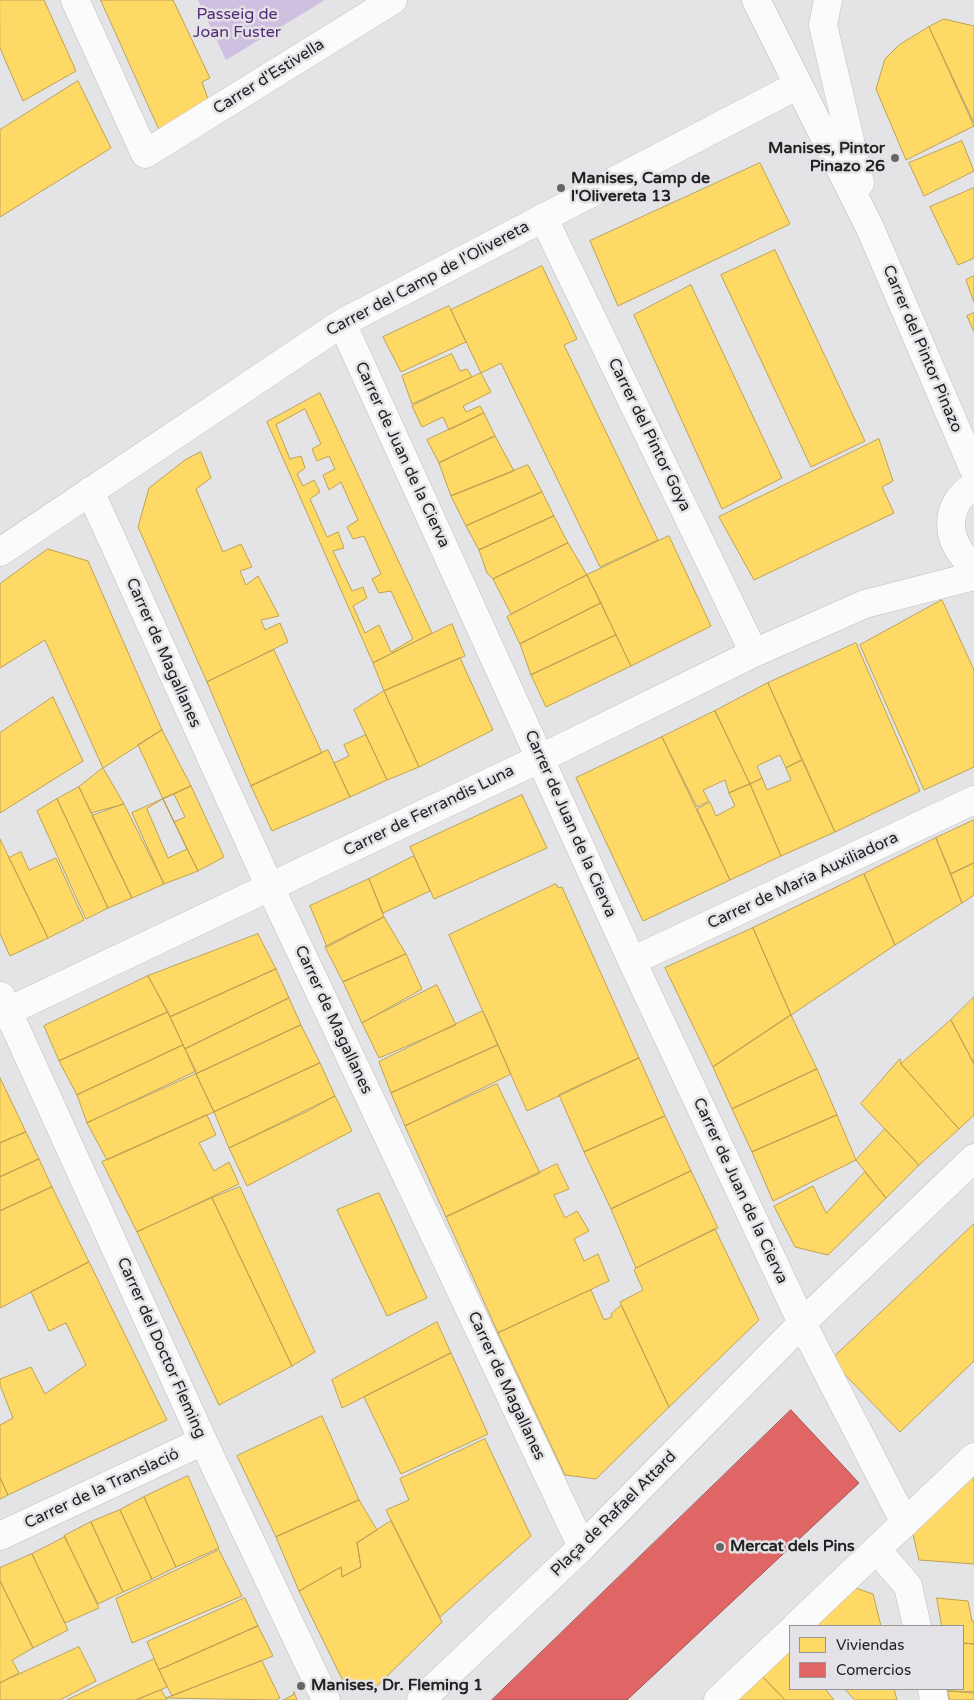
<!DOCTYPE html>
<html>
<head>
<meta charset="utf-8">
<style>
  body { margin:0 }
  #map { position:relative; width:974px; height:1700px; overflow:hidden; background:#e4e3e5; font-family:"Varela Round",sans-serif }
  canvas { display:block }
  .legend { position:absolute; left:789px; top:1625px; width:175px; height:65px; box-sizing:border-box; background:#e4e2e6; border:1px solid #979598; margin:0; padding:6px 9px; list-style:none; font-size:15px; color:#232223 }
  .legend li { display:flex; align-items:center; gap:10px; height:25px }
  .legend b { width:25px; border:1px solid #979598 }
</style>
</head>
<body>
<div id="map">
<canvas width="974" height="1700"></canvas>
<ul class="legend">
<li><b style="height:14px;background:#ffd966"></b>Viviendas</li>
<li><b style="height:14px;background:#e06666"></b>Comercios</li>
</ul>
</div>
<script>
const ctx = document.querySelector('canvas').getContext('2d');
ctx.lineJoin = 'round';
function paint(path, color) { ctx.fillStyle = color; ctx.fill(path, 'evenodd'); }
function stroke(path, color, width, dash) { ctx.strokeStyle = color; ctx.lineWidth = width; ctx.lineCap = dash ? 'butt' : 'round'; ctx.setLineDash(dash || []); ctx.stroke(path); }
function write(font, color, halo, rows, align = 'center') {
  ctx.font = font + ' "Varela Round",sans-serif'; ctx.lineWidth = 5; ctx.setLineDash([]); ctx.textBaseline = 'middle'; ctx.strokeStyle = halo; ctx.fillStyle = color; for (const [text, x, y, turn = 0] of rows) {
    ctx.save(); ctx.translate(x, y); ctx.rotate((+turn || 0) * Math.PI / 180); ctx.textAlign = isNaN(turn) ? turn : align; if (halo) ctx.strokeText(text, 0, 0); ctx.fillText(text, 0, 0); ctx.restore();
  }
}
paint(new Path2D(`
  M198 0H325L226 60Z`), '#cec0e0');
const homes = new Path2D(`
  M0 0H44L76 71 23 101 0 48Z
  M101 0H173L210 78 202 82 208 99 160 131Z
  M944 19 974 26V123L929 27Z
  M929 27 974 126 906 160 876 89 885 59 899 45Z
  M78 81 111 148 0 217V130Z
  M962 141 974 171 924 196 909 163Z
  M760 163 790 224 618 306 590 241Z
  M974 188V258L958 265 930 207Z
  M775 250 865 441 811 467 721 275Z
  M542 266 577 339 564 345 658 540 600 567 501 363 481 373 451 310Z
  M974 276V302L966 280Z
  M691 285 782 478 722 509 634 315Z
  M449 306 466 342 401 372 383 337Z
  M974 313V332L967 316Z
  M452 354 460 371 467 369 472 377 412 404 402 376Z
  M481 373 491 392 463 406 466 412 480 406 484 413 449 430 443 417 422 427 412 406Z
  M320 393 432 633 373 663 267 422Z
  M305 409 321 444 312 449 317 461 329 456 335 469 323 475 329 490 341 482 358 520 347 527 353 539 364 536 381 574 372 579 379 593 391 591 413 639 391 652 379 625 365 633 353 606 367 598 363 587 352 591 333 551 344 548 338 532 327 537 310 499 320 492 314 480 303 486 297 474 305 468 301 456 290 459 276 425Z
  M484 413 495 436 439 463 427 440Z
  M495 436 514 471 451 496 439 463Z
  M879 439 893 481 882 487 894 513 754 580 719 517Z
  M201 452 211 478 196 489 223 552 241 544 252 567 240 571 246 585 258 576 279 616 261 620 265 630 280 623 288 642 207 682 138 527 149 488 185 460Z
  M528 465 542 492 466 526 451 496Z
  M542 492 554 516 479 550 466 526Z
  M554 516 568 543 493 579 487 573 479 550Z
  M669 536 711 626 631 666 587 575Z
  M568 543 587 575 511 614 493 579Z
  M48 549 88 561 162 730 103 768 45 640 0 668V584Z
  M587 575 601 603 520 644 507 617Z
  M942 600 974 670V767L924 790 860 645Z
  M601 603 616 635 531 675 520 644Z
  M452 624 465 656 384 691 373 663Z
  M616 635 631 666 546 707 531 675Z
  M856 643 920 791 835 832 768 683Z
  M274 650 322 753 251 786 207 682Z
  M460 658 493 730 419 767 384 691Z
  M768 683 802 760 786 768 780 755 757 766 762 778 750 784 715 711Z
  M384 691 419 767 387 780 354 710Z
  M53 697 83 761 0 813V733Z
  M715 711 750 784 729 793 725 780 703 790 709 801 697 807 662 737Z
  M162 730 191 786 163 799 138 745Z
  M366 735 387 780 350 797 334 763 349 756 344 745Z
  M662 737 730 880 643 921 576 778Z
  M328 750 350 797 272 831 251 786Z
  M802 760 835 832 781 856 750 784 762 778 767 790 791 780 786 768Z
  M103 768 124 804 91 813 79 787Z
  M750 784 781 856 730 880 697 809 710 802 716 816 735 806 729 793Z
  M191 786 224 857 198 871 163 799Z
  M79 787 132 898 108 908 57 799Z
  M174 794 185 817 174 822 163 799Z
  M522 795 547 848 434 899 410 847Z
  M57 799 108 908 86 919 37 811Z
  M163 799 198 871 164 884 132 813Z
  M163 799 187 849 168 858 147 809Z
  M124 804 164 884 132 898 92 816Z
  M974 820V863L951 874 936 838Z
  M936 838 962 903 895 945 864 874Z
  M0 839 48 938 10 956 0 934Z
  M21 852 29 870 56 858 84 920 48 938 9 858Z
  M414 856 430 891 383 913 369 879Z
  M974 863V895L962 903 951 874Z
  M864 874 895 945 791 1015 753 928Z
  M369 879 384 917 327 947 310 906Z
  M556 884 558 888 562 887 639 1058 527 1111 449 935Z
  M384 917 406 954 343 982 325 947Z
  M753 928 791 1015 713 1067 665 968Z
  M258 934 276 969 170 1017 148 976Z
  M406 954 422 989 362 1023 343 982Z
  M276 969 289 998 185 1049 170 1017Z
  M148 976 168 1012 59 1061 44 1026Z
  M437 985 456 1025 379 1058 362 1023Z
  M974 997V1064L951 1020Z
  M289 998 301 1025 196 1074 185 1049Z
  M483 1011 498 1045 391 1093 379 1062Z
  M168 1012 183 1045 77 1095 59 1061Z
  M791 1015 817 1069 732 1109 713 1067Z
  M951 1020 974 1064V1115L959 1129 901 1064Z
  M301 1025 320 1063 214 1112 196 1074Z
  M183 1045 196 1071 87 1123 77 1095Z
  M498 1045 511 1074 405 1126 391 1093Z
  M639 1058 665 1116 584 1152 559 1095Z
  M900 1059 901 1064 959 1129 919 1165 861 1104Z
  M320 1063 335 1096 229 1148 214 1112Z
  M817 1069 837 1115 752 1152 732 1109Z
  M196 1074 214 1112 107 1160 87 1123Z
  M0 1078 26 1132 0 1143Z
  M497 1084 540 1173 446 1217 405 1126Z
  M335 1096 352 1131 247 1186 229 1148 310 1110Z
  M207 1115 216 1135 199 1143 214 1171 229 1162 239 1184 137 1232 102 1162Z
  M837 1115 856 1160 773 1201 752 1152Z
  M665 1116 691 1171 611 1209 584 1152Z
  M885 1129 919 1165 886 1198 856 1160Z
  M26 1132 39 1159 0 1177V1143Z
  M39 1159 52 1187 0 1211V1177Z
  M557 1164 569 1189 554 1195 565 1218 577 1211 589 1231 574 1239 584 1261 598 1254 609 1281 498 1333 446 1217Z
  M691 1171 718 1228 636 1268 611 1209Z
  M865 1172 886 1198 828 1255 795 1247 774 1206 813 1186 826 1213Z
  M52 1187 89 1262 0 1308V1211Z
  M240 1187 315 1352 292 1366 212 1198Z
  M379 1193 427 1298 387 1316 337 1210Z
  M212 1198 292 1366 219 1405 137 1232Z
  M974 1224V1361L900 1432 831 1360Z
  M715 1229 759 1320 669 1407 620 1302 643 1290 634 1270 636 1268Z
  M89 1262 167 1420 8 1495 0 1478V1425L13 1418 0 1385V1379L31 1367 45 1394 86 1365 66 1323 49 1331 31 1292Z
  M591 1290 604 1320 612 1317 611 1314 621 1305 669 1407 596 1479 565 1475 498 1333Z
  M437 1322 451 1353 342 1408 332 1380Z
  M451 1353 488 1434 401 1474 364 1397Z
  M322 1416 359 1500 276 1537 237 1456Z
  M485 1439 531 1536 440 1617 386 1510 409 1500 400 1479Z
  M974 1467V1564L919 1560 912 1530Z
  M188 1476 219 1548 176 1567 144 1497Z
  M0 1478 8 1495 0 1499Z
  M144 1497 176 1567 152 1579 120 1510Z
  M359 1500 377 1530 357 1543 361 1567 342 1577 341 1567 299 1591 276 1537Z
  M120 1510 152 1579 123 1592 91 1522Z
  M391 1521 442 1622 377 1686 342 1679 299 1591 341 1567 342 1577 361 1567 357 1543Z
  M91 1522 123 1592 98 1604 64 1536Z
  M65 1537 99 1608 65 1623 32 1554Z
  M219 1550 242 1596 132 1643 116 1599Z
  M32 1554 68 1630 33 1648 0 1581V1568Z
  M0 1581 33 1648 12 1660 19 1673 0 1683Z
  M850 1586 873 1594 881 1626H811Z
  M245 1598 258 1626 159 1670 147 1642Z
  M937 1598 968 1601 972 1621H974V1644L963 1643V1626H942Z
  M258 1626 273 1656 172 1696 159 1670Z
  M963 1643 974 1644V1692L948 1691V1689H963Z
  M79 1647 96 1681 60 1700H0V1683Z
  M790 1648V1689H828L826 1690 834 1700H785L761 1675Z
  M154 1659 167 1687 136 1700H67Z
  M262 1661 280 1698 275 1700 166 1698Z
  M761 1675 785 1700H737Z
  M845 1689H894L897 1700H855Z
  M161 1690 167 1700H136Z
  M948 1691 974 1693V1700H950Z
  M294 1692 297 1700H283L293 1695Z`);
paint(homes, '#ffd966');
stroke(homes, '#bda252', 1);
const shops = new Path2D(`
  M791 1410 859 1483 627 1700H492Z`);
paint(shops, '#e06666');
stroke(shops, '#a75252', 1);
const street = new Path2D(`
  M75 0 145 154 393 0
  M543 217 754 653
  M342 323 632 961 802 1323 905 1523
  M90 491 270 887 582 1547
  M0 552 342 323 798 85
  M632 961 974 800
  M1 996 203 1441 326 1700
  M0 1015 541 758 754 653 865 604 974 576
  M0 1536 203 1441
  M877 1550 908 1586 917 1626
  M796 1626 974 1457
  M932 1689 934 1700
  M421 1700 582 1547 802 1323 974 1158
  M718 1700 790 1632`);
const secondary = new Path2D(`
  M756 0 870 228 974 470
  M828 0 823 25 860 183
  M974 486C941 505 946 546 974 566`);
stroke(street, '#bfbebf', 29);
stroke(secondary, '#bfbebf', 29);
stroke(street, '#fbfbfb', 28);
stroke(secondary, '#fbfbfb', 28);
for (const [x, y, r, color] of [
  [895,158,5,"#676667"],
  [561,188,5,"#676667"],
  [720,1547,5,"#676667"],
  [301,1686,5,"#676667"]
]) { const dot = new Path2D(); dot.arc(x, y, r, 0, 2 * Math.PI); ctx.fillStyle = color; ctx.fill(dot); stroke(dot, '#e4e2e6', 2); }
write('16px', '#522b77', '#e4e2e6', [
  ["Passeig de",237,15],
  ["Joan Fuster",237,33]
]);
write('16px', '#232223', '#e4e2e6', [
  ["Carrer d'Estivella",269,77,-32],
  ["Carrer del Camp de l'Olivereta",428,279,-28],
  ["Carrer del Pintor Pinazo",922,349,67],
  ["Carrer del Pintor Goya",649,435,64],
  ["Carrer de Juan de la Cierva",402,455,65],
  ["Carrer de Magallanes",163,653,66],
  ["Carrer de Ferrandis Luna",429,811,-26],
  ["Carrer de Juan de la Cierva",570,824,66],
  ["Carrer de Maria Auxiliadora",803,881,-25],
  ["Carrer de Magallanes",333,1020,65],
  ["Carrer de Juan de la Cierva",740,1191,65],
  ["Carrer del Doctor Fleming",161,1348,66],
  ["Carrer de Magallanes",506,1386,65],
  ["Carrer de la Translació",102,1489,-25],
  ["Plaça de Rafael Attard",614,1514,-45]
]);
write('bold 16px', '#232223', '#e4e2e6', [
  ["Manises, Pintor",885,149,"right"],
  ["Pinazo 26",885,167,"right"],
  ["Manises, Camp de",571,179],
  ["l'Olivereta 13",571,197],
  ["Mercat dels Pins",730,1547],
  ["Manises, Dr. Fleming 1",311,1686]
], 'left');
</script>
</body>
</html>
